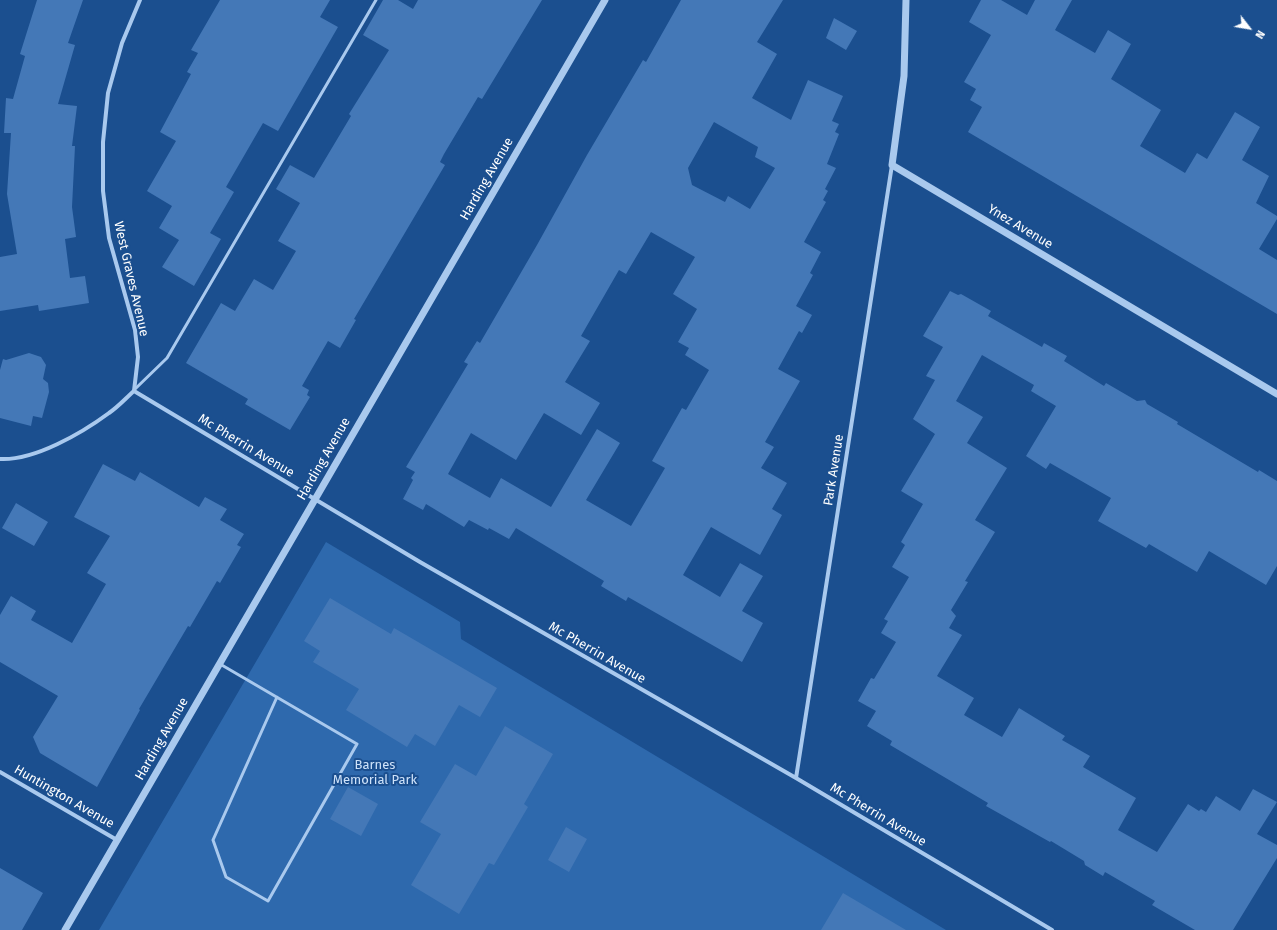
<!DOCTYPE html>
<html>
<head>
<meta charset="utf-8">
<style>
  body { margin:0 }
  #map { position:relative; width:1277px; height:930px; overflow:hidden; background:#1b4f8f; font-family:"Fira Sans",sans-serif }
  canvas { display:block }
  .north { position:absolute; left:1229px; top:8px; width:40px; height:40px; -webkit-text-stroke:3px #1b4f8f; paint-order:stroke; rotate:121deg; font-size:11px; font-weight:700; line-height:16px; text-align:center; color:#fff }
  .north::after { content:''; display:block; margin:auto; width:14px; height:18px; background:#fff; clip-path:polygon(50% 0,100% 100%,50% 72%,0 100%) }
</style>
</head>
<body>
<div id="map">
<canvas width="1277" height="930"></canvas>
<div class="north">N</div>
</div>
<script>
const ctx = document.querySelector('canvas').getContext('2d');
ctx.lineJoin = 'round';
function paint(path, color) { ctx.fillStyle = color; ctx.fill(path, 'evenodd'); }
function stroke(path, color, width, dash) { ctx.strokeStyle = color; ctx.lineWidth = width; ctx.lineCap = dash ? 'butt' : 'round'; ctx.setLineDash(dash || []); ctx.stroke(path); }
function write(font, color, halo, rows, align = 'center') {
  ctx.font = font + ' "Fira Sans",sans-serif'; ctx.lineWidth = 4; ctx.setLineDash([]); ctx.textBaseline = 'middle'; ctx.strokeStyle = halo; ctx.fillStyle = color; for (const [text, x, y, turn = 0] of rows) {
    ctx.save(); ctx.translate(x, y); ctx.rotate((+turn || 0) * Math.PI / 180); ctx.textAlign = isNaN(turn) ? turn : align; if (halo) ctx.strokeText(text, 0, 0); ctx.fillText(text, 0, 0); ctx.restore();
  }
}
paint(new Path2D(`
  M326 542 460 622 461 639 946 930H99Z`), '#2e69ad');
paint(new Path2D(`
  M37 0H83L68 43 75 45 58 104 77 106 72 146H75L72 207 76 237 65 239 70 278 85 276 89 303 39 311 38 305 0 311V257L17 254 7 194 11 133H4L6 98 13 99 25 56 20 54Z
  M220 0H330L320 17 338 27 278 131 263 123 226 187 234 192 210 233 221 239 194 286 162 267 179 240 159 228 172 206 147 191 176 141 160 132 191 74 187 72 198 53 191 50Z
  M383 0H398L413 9 418 0H542L482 99 478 97 444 154 440 162 445 165 354 319 356 320 340 348 328 341 302 386 309 390 307 395 310 397 290 430 245 404 248 399 186 363 221 303 235 311 254 279 273 290 296 251 278 241 300 203 276 189 290 165 314 178 351 116 349 114 389 50 363 35Z
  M681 0H783L757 42 777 54 752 98 791 120 808 80 843 96 832 121 839 124 835 132 839 134 827 164 836 168 825 189 828 191 823 200 826 202 804 242 821 252 810 273 813 275 796 306 812 315 802 333 799 331 778 369 800 381 765 442 774 447 761 468 787 483 772 509 782 515 760 555 711 527 683 575 720 597 740 563 763 576 742 611 763 623 742 662 628 597 626 601 601 586 604 581 516 528 509 539 489 528 488 530 469 520 464 527 426 504 423 510 403 499 413 480 411 478 415 472 406 467 468 364 464 362 477 341 480 343 537 245 587 155 643 60 646 62ZM714 122 758 147 755 157 775 168 750 209 728 196 725 202 692 185 688 168ZM651 232 695 257 673 294 697 309 678 342 689 348 685 355 709 370 686 410 682 408 652 461 665 468 631 526 586 500 620 443 597 429 551 507 501 478 490 498 448 474 471 433 516 460 544 413 581 435 600 403 565 382 590 341 581 336 619 270 626 274Z
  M981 0H1001L1027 15 1035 0H1072L1055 30 1095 53 1108 30 1131 44 1111 79 1161 110 1140 146 1185 173 1197 153 1207 159 1235 112 1260 127 1242 160 1269 176 1256 203 1277 216V219L1259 249 1277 260V314L968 132 982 107 970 100 976 89 964 82 991 35 969 22Z
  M834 18 857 31 846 50 826 38Z
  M950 291 958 295 961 294 991 311 988 316 1042 347 1044 343 1067 356 1064 361 1104 386 1106 383 1137 401 1145 400 1147 404 1178 422 1177 424 1258 472 1259 470 1277 481V566L1266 585 1209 551 1197 572 1149 544 1146 548 1098 521 1111 498 1050 463 1046 469 1026 456 1056 406 1031 391 1034 385 982 355 956 401 983 417 967 443 1007 468 975 520 995 532 965 581 968 582 951 610 956 616 949 628 962 635 937 676 974 698 964 715 1002 737 1019 708 1065 736 1062 740 1090 756 1083 767 1136 798 1118 830 1157 852 1188 804 1199 811 1201 809 1206 812 1216 796 1240 811 1253 789 1277 802 1257 834 1277 845V858L1233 930H1195L1152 905 1155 901 1105 872 1103 876 1085 865 1084 861 1051 841 1050 842 986 806 988 803 890 745 892 741 867 726 876 711 858 701 871 678 874 679 896 642 881 633 888 621 884 619 909 577 892 567 905 545 901 542 923 504 901 491 935 434 913 419 935 380 926 376 943 347 923 336Z
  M29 353 41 357 46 365 43 379 48 383 49 392 42 418 33 416 31 426 0 418V370L3 359 6 360Z
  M103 464 135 481 140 472 199 507 205 497 227 509 220 520 244 534 237 545 241 547 220 583 217 581 190 627 188 626 139 709 140 710 97 787 40 753 33 737 58 696 0 662V615L11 596 36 611 31 620 72 643 106 584 87 573 110 536 74 517Z
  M16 503 48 522 34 546 2 528Z
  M330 598 391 634 394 628 497 688 480 717 459 705 435 746 415 734 407 747 346 710 359 689 313 662 320 651 304 641Z
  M505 726 553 754 524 804 528 807 494 865 489 863 459 914 411 885 441 834 420 822 455 764 476 776Z
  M348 787 378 804 361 836 330 819Z
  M566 827 587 839 569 872 548 860Z
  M0 868 43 893 22 930H0Z
  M843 893 906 930H821Z`), '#4478b7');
stroke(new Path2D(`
  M134 390 167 358 376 0
  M220 664 357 744 268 901 226 877 213 840 277 697`), '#a9c9ee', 3);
stroke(new Path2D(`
  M134 391 420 562 796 778 1052 930
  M0 459C34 461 82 433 109 413 118 407 126 398 134 391L138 357 135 330 109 238 103 191V142L108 93 122 43 140 0
  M0 772 117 840
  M796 778 892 165`), '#a9c9ee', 4);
stroke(new Path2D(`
  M906 0 904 76 892 165 1277 394
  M65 930 605 0`), '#a9c9ee', 7);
write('13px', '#fff', '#1b4f8f', [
  ["Harding Avenue",487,179,-60],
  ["Ynez Avenue",1020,227,31],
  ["West Graves Avenue",131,279,77],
  ["Mc Pherrin Avenue",246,446,31],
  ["Harding Avenue",324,459,-60],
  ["Park Avenue",834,470,-81],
  ["Mc Pherrin Avenue",597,653,30],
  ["Harding Avenue",162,739,-60],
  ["Huntington Avenue",64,797,30],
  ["Mc Pherrin Avenue",878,815,31]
]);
write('13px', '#cfe3fa', '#1b4f8f', [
  ["Barnes",375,765],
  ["Memorial Park",375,780]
]);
</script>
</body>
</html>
